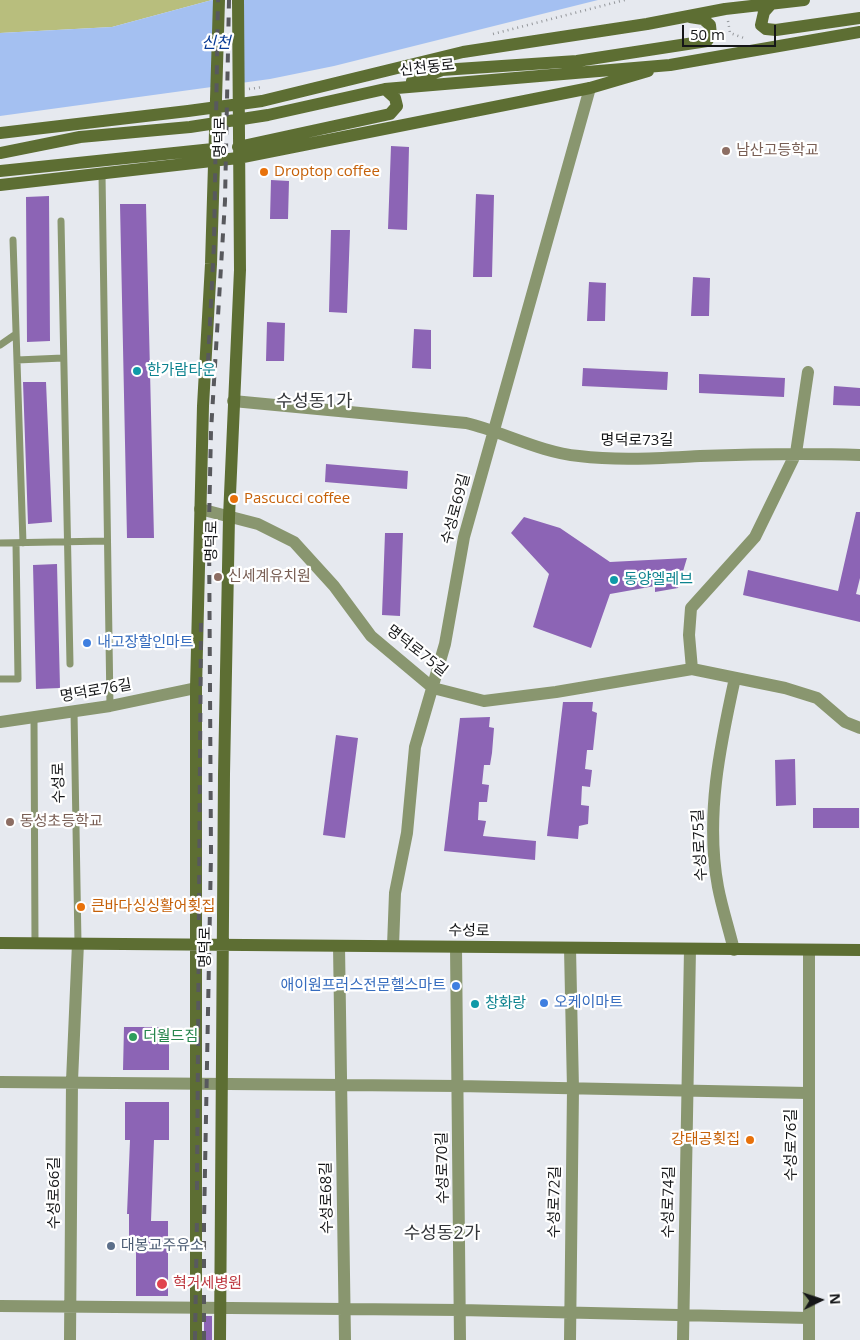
<!DOCTYPE html>
<html>
<head>
<meta charset="utf-8">
<style>
  body { margin:0 }
  #map { position:relative; width:860px; height:1340px; overflow:hidden; background:#e6e9ef; font-family:"Open Sans",sans-serif }
  canvas { display:block }
  .north { position:absolute; left:795px; top:1275px; width:50px; height:50px; -webkit-text-stroke:4px #fff; paint-order:stroke; rotate:86deg; font-size:14px; font-weight:700; line-height:20px; text-align:center; color:#151618 }
  .north::after { content:''; display:block; margin:auto; width:18px; height:22px; background:#151618; clip-path:polygon(50% 0,100% 100%,50% 72%,0 100%) }
  .scale { position:absolute; left:682px; top:25px; width:94px; height:22px; box-sizing:border-box; border:2px solid #151618; border-top:0; padding-left:6px; font-size:15px; line-height:18px; white-space:nowrap; color:#151618; -webkit-text-stroke:4px #fff; paint-order:stroke }
</style>
</head>
<body>
<div id="map">
<canvas width="860" height="1340"></canvas>
<div class="north">N</div>
<div class="scale">50 m</div>
</div>
<script>
const ctx = document.querySelector('canvas').getContext('2d');
ctx.lineJoin = 'round';
function paint(path, color) { ctx.fillStyle = color; ctx.fill(path, 'evenodd'); }
function stroke(path, color, width, dash) { ctx.strokeStyle = color; ctx.lineWidth = width; ctx.lineCap = dash ? 'butt' : 'round'; ctx.setLineDash(dash || []); ctx.stroke(path); }
function write(font, color, halo, rows, align = 'center') {
  ctx.font = font + ' "Open Sans","Noto Sans KR",sans-serif'; ctx.lineWidth = 4.5; ctx.setLineDash([]); ctx.textBaseline = 'middle'; ctx.strokeStyle = halo; ctx.fillStyle = color; for (const [text, x, y, turn = 0] of rows) {
    ctx.save(); ctx.translate(x, y); ctx.rotate((+turn || 0) * Math.PI / 180); ctx.textAlign = isNaN(turn) ? turn : align; if (halo) ctx.strokeText(text, 0, 0); ctx.fillText(text, 0, 0); ctx.restore();
  }
}
paint(new Path2D(`
  M0 0H212L112 27 0 33Z`), '#b8be7d');
paint(new Path2D(`
  M212 0H598L334 66 270 79 0 116V33L112 27Z`), '#a4c0f1');
paint(new Path2D(`
  M222 0H237L236 86 221 88Z`), '#e6e9ef');
paint(new Path2D(`
  M391 146 409 147 407 230 388 229Z
  M271 180 289 181 288 219H270Z
  M476 194 494 195 492 277H473Z
  M49 196 50 341 27 342 26 197Z
  M120 204H146L154 538H127Z
  M331 230H350L347 313 329 312Z
  M693 277 710 278 709 316H691Z
  M589 282 606 283 605 321H587Z
  M267 322 285 323 284 361H266Z
  M414 329 431 330V369L412 368Z
  M583 368 668 372 667 390 582 386Z
  M699 374 785 378 784 397 699 393Z
  M23 382H46L52 522 28 524Z
  M834 386 860 388V406L833 405Z
  M326 464 408 471 407 489 325 482Z
  M856 512H860V578L856 594 860 595V622L743 595 748 570 838 591Z
  M524 517 560 528 610 562 687 558 678 588 655 592V586L610 594 591 648 533 627 549 574 511 533Z
  M385 533H403L400 616 382 615Z
  M57 564 60 688 36 689 33 565Z
  M563 702H593L592 711 597 713 593 750H587L585 769 592 770 590 787 582 786 581 805 589 806 588 824 579 826 578 839 547 836Z
  M490 717 489 727 494 728 492 753 490 765H484L482 784 489 785 487 802H479L478 820 486 821 483 836 536 841 535 860 444 851 460 718Z
  M336 735 358 738 345 838 323 835Z
  M795 759 796 805 776 806 775 760Z
  M813 808H859V828H813Z
  M124 1027H169V1070H123Z
  M125 1102H169V1140H154L151 1221H168V1296H136V1251H129V1214H127L130 1140H125Z
  M204 1316H212V1340H204Z`), '#8c64b5');
stroke(new Path2D(`
  M728 21 730 33 744 38V40
  M493 34 625 0
  M249 89 263 87`), '#94979b', 2.5, [1, 4]);
stroke(new Path2D(`
  M102 174 110 706
  M61 221 70 664
  M13 240 23 543
  M0 345 16 334
  M17 360 63 358
  M0 543 107 541
  M0 679H18L16 543
  M74 711 78 943
  M34 718 35 943`), '#89966f', 7);
stroke(new Path2D(`
  M233 401 466 423C504 432 539 452 579 456 619 461 660 458 700 456 754 454 807 453 860 455
  M200 509 258 524 294 542 334 586 371 636 433 688 484 701 556 692 692 669 785 688 817 698 845 722 860 728
  M692 669 689 635 691 608 755 537 796 453 808 372
  M0 722 110 706 196 688
  M339 946 345 1340
  M393 946 395 893 407 833 415 747 445 644 464 537 590 88
  M456 947 460 1340
  M734 950C729 929 722 908 718 887 705 817 720 746 735 678
  M0 1082 458 1086 808 1093
  M0 1306 460 1310 809 1318
  M70 1340 72 1081 78 943
  M570 1340 573 1089 570 948
  M683 1340 690 949`), '#89966f', 12);
stroke(new Path2D(`
  M809 950V1340`), '#89966f', 12);
stroke(new Path2D(`
  M772 3 764 12 761 25 766 29 776 30 860 18
  M412 81 442 70 577 61 707 41 711 35 710 25 703 19 690 17
  M0 133 188 111 262 101 463 52 647 24 725 9 804 0
  M238 147 390 114 397 106 395 98 385 89
  M0 153 80 137 190 127 268 115 385 89 670 65 860 32
  M0 171 213 149
  M0 185 238 158 590 88 648 71
  M0 943 860 950
  M196 1340V688L203 406 211 264 219 0
  M220 1340 224 774 229 517 240 270 238 0`), '#5d6e33', 12);
stroke(new Path2D(`
  M208 362 214 244 218 0
  M197 1190 201 622
  M195 1340 197 1217
  M204 1340V1222L211 854 209 525 211 431 225 201 229 0`), '#58595d', 4, [9, 9]);
for (const [x, y, r, color] of [
  [726,151,5,"#8d6e63"],
  [264,172,5,"#e8710a"],
  [137,371,5,"#0f9aa8"],
  [234,499,5,"#e8710a"],
  [218,577,5,"#8d6e63"],
  [614,580,5,"#0f9aa8"],
  [87,643,5,"#3f7fe0"],
  [10,822,5,"#8d6e63"],
  [81,907,5,"#e8710a"],
  [456,986,5,"#3f7fe0"],
  [544,1003,5,"#3f7fe0"],
  [475,1004,5,"#0f9aa8"],
  [133,1037,5,"#2e9e5b"],
  [750,1140,5,"#e8710a"],
  [111,1246,5,"#5c6f8a"],
  [162,1284,6,"#e0444e"]
]) { const dot = new Path2D(); dot.arc(x, y, r, 0, 2 * Math.PI); ctx.fillStyle = color; ctx.fill(dot); stroke(dot, '#fff', 2); }
write('15px', '#151618', '#fff', [
  ["신천동로",427,68,-6],
  ["명덕로",221,137,-90],
  ["명덕로73길",637,441],
  ["수성로69길",456,509,-75],
  ["명덕로",212,541,-89],
  ["명덕로75길",417,651,38],
  ["명덕로76길",96,691,-10],
  ["수성로",59,783,-91],
  ["수성로75길",700,845,-93],
  ["수성로",469,931,1],
  ["명덕로",206,947,-90],
  ["수성로76길",792,1145,-90],
  ["수성로70길",443,1168,-91],
  ["수성로66길",55,1193,-90],
  ["수성로68길",327,1198,-91],
  ["수성로72길",555,1202,-89],
  ["수성로74길",669,1202,-89]
]);
write('15px', '#785e54', '#fff', [
  ["남산고등학교",736,151],
  ["신세계유치원",228,577],
  ["동성초등학교",20,822]
], 'left');
write('15px', '#c56008', '#fff', [
  ["Droptop coffee",274,172],
  ["Pascucci coffee",244,499],
  ["큰바다싱싱활어횟집",91,907],
  ["강태공횟집",740,1140,"right"]
], 'left');
write('15px', '#0d838f', '#fff', [
  ["한가람타운",147,371],
  ["동양엘레브",624,580],
  ["창화랑",485,1004]
], 'left');
write('15px', '#366cbe', '#fff', [
  ["내고장할인마트",97,643],
  ["애이원프러스전문헬스마트",446,986,"right"],
  ["오케이마트",554,1003]
], 'left');
write('15px', '#27864d', '#fff', [
  ["더월드짐",143,1037]
], 'left');
write('15px', '#4e5e75', '#fff', [
  ["대봉교주유소",121,1246]
], 'left');
write('15px', '#be3a42', '#fff', [
  ["혁거세병원",173,1284]
], 'left');
write('italic 16px', '#083b96', '#fff', [
  ["신천",216,43]
]);
write('18px', '#333539', '#fff', [
  ["수성동1가",314,402],
  ["수성동2가",442,1234]
]);
</script>
</body>
</html>
